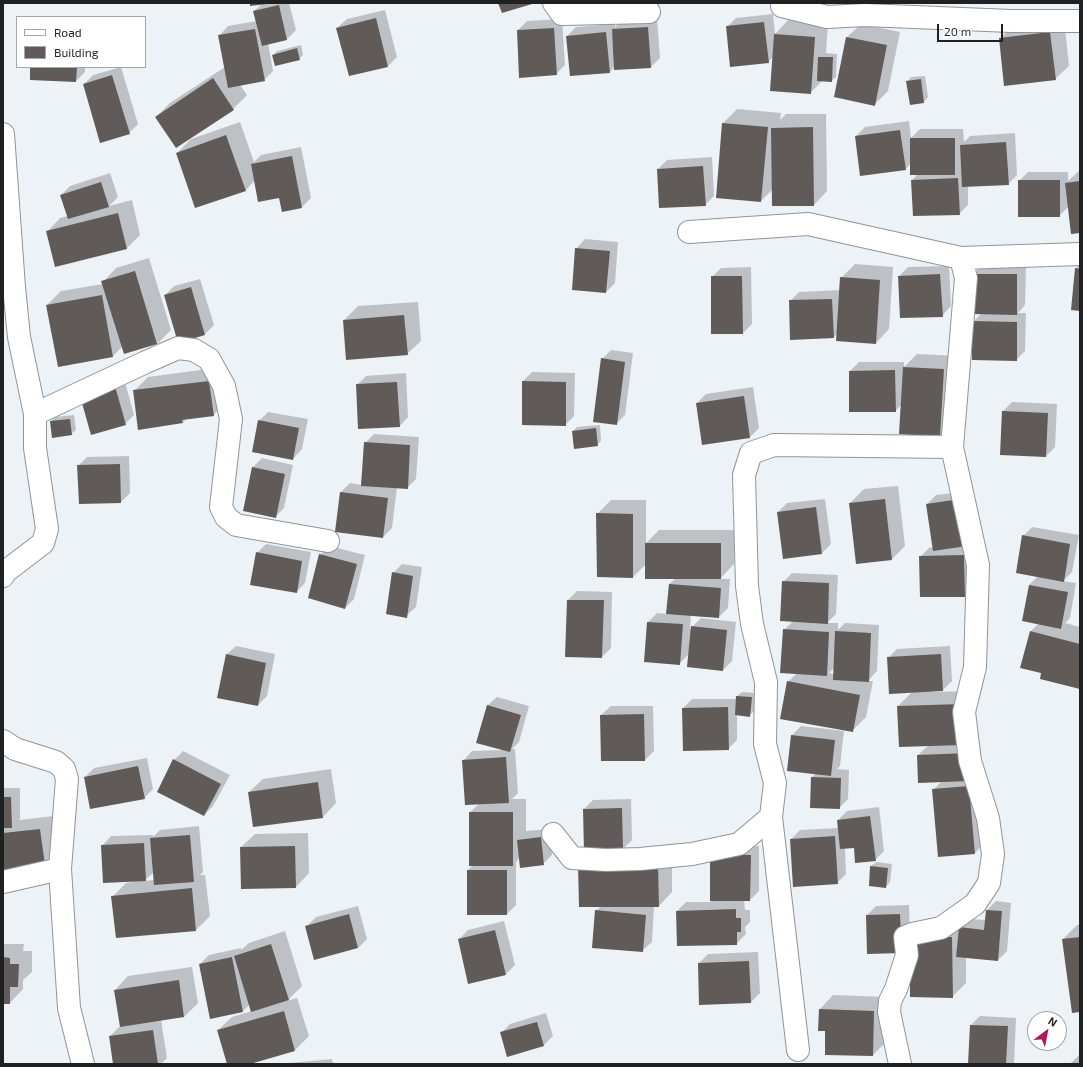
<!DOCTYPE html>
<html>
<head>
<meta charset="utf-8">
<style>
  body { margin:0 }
  #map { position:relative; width:1083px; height:1067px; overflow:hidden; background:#edf2f7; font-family:"Exo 2",sans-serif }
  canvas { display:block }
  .frame { position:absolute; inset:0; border:4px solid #1e2021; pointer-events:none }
  .legend { position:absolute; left:16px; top:16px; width:130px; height:52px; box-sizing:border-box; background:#fff; border:1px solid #a5a6a6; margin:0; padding:5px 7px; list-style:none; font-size:12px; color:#1e2021 }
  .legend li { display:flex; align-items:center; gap:8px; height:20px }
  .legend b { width:20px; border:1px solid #a5a6a6 }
  .north { position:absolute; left:1027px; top:1011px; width:40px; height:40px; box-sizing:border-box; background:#fff; border:1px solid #a5a6a6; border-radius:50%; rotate:32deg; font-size:11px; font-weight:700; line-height:16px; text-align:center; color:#1e2021 }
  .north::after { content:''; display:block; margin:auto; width:14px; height:18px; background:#aa1b58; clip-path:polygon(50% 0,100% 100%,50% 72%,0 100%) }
  .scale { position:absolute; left:937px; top:24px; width:66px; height:18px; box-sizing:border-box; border:2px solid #1e2021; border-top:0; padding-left:5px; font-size:12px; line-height:14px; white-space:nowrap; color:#1e2021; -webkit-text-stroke:3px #fff; paint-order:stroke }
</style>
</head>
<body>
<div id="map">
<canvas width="1083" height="1067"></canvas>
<div class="frame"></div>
<ul class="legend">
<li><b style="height:5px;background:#fff"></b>Road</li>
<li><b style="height:11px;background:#605a58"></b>Building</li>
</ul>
<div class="north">N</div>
<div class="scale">20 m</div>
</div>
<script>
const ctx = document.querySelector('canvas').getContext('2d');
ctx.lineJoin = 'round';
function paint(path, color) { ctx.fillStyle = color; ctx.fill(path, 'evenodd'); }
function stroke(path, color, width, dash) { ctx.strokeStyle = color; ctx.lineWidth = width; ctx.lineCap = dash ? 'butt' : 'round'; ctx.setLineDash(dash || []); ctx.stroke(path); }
paint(new Path2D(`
  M251 3H289L296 30 287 39 268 43 273 71 264 80 240 85 247 95 233 109 176 147 156 117 170 103 225 67 219 36 228 26 257 21 254 11 262 4Z
  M385 10 397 57 388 66 337 28 347 19Z
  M773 14 775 34 788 20 828 23 826 53 837 54 836 77 831 81 823 80 810 93 773 57 768 62 727 27 736 18Z
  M657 18 660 58 651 67 615 66 610 72 571 75 567 36 576 27 615 24V27L622 20Z
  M562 19 565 65 556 74 518 30 527 21Z
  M1064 19 1069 66 1055 79 1000 39 1013 25Z
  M861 24 900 32 888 91 874 105 847 37Z
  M301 45 303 55 299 59 273 55 277 51Z
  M31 67H85V72L76 81Z
  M121 67 138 124 129 133 84 84 93 75Z
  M925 76 928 97 924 102 907 82 911 77Z
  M737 109 781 113 780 120 786 114H826L827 191 814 205 773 189 761 201 723 123Z
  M909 121 911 138 920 129H963L964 142 970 136 1015 133 1017 175 1008 184 968 186V205L959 214 912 180 918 174 911 163 905 170 856 136 865 127Z
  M240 122 254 162 261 155 301 147 311 198 302 207 280 197 255 180 246 190 196 207 177 153 191 139Z
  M712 157 714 196 705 205 658 169 667 160Z
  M1080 170V232L1069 206 1059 216 1019 181 1028 172H1068V181Z
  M110 173 118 197 109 206 132 200 140 235 127 248 47 232 60 218 68 216 61 195 70 186Z
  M585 239 618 242 615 283 606 292 576 249Z
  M149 258 171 330 157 344 124 353 122 347 113 356 59 366 47 305 61 291 103 284V282L116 268Z
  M855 264 893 267 889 329 876 343 838 333 834 337 790 301 799 292 841 290V278Z
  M1080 264V310L1076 268Z
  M983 265 1026 266 1025 305 1018 313H1026L1025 351 1016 360 973 322 982 313 974 274Z
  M949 266 951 306 942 316 899 276 908 267Z
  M751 267 752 324 743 333 712 277 721 268Z
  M200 279 214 325 205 334 179 341 165 295 174 286Z
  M418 302 421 341 407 354 344 320 358 306Z
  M611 350 633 353 625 415 616 424 602 359Z
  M917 354 957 356 953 422 940 436 902 404 895 411 850 371 859 362H904V367Z
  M223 367 227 402 213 415 186 419 182 423 134 391 148 377Z
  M532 372 575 373 574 416 565 425 523 381Z
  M406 373 408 417 399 427 357 385 366 376Z
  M124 378 134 415 125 424 81 396Z
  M753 387 759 428 750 437 703 444 697 403 706 394Z
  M1012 402 1057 404 1055 447 1046 456 1003 411Z
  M268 412 308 419 302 449 293 459 259 421Z
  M74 415 76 430 71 434 51 421 55 417Z
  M600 425 601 441 597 445 573 431 577 427Z
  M374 434 419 437 416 479 407 488 397 487 392 528 383 537 341 492 350 483 362 485 365 443Z
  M129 456 130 493 121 502 78 466 87 457Z
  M262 458 293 465 284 508 275 517 253 467Z
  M898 486 905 546 892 559 850 503 864 489Z
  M969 491 973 586 964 596 920 557 929 548 933 547 927 504 936 495Z
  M825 499 831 544 822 553 784 558 778 512 787 503Z
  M611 500H646V543L659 530H734V564L720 579H730L728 608 719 617 691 615 690 629 701 618 736 622 732 661 723 670 689 654 679 664 645 661 648 622 657 613 667 614 669 584 676 578 646 564 633 577 597 514Z
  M1032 527 1079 535 1072 572 1063 581 1076 583 1070 618 1065 623 1080 627V688L1042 673 1030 632 1039 623 1029 585 1038 576 1023 536Z
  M266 544 311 552 305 583 296 592 257 553Z
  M329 546 365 555 354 599 345 608 320 555Z
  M402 564 422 567 416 607 406 616 393 573Z
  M792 573 838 575 836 614 827 623H838V630L845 623 879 625 877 671 868 681H873L866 717 852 731 788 682 797 673 784 630 793 621 783 582ZM834 668V674L829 673Z
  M577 591 612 592 611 648 602 657 566 656 568 600Z
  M236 646 275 654 267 696 258 705 226 655Z
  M950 646 952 681 943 690H931V692L974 691 975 730 988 839 975 853 933 790 942 781 918 755 929 745 898 706 913 691 888 658 897 649Z
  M742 692 755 693 754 711 750 715 737 714V740L728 749 683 708 692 699H737V696Z
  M497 697 529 706 519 742 512 749H515L518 793 512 799H526V831L549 829 552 855 543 864 520 857 516 862V905L507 914 468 870 473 865 470 812 479 804 463 761 472 751 502 750 487 706Z
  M611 706H653L654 751 645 760 601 715Z
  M801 726 844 731 840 766 837 769 849 770 848 799 839 808 812 777 816 773 792 735Z
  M183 751 230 775 213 806 204 815 174 760Z
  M147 758 153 789 144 798 85 777 94 768Z
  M331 769 336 803 323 817 249 792 263 779Z
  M3 788H20V818L19 820 54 816 58 851 44 864 3 868Z
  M631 799 632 840 621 851 672 850V892L659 906H654L652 942 642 951 596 911 601 906 584 809 593 800Z
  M879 807 884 851 875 860 855 847 845 848 846 874 837 883 791 839 800 830 839 828 838 820 847 811Z
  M199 826 203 872 200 875H205L210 916 196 930 116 937 112 897 126 883 132 882V880L102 846 111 836 153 835V837L160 830ZM154 872V880L144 881Z
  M308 833 309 873 296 887 241 847 255 834Z
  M720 845 759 846V891L750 900H744L745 910H750V922L745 927 746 934 736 944 677 911 686 902H711V855Z
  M876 862 892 864 890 882 886 887 870 885 871 866Z
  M996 901 1011 903 1007 951 998 960 966 957V983L952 997 911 942 868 953 867 915 876 906 909 905 910 938 969 919 986 920 987 910Z
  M358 906 367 939 358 948 307 926 316 917Z
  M504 921 515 965 506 974 459 939 468 930Z
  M1077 925H1080V1011L1063 939Z
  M285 931 302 986 287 1001 297 998 309 1036 295 1050 247 1064H228L218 1030 232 1017 252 1011 250 1004 243 1011 211 1018 200 964 209 955 241 948V950L249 943Z
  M3 944H24L23 951H32V972L23 980V989L10 1003H3Z
  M758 952 760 993 751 1002 699 963 708 954Z
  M192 967 198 1003 184 1017 161 1020 167 1058 161 1064H114L110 1036 119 1027H121L115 990 128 976Z
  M833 995 888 997 886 1042 873 1055 826 1030 820 1009Z
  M546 1013 553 1036 544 1045 501 1033 510 1024Z
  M980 1016 1016 1018 1014 1064H969L971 1025Z
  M1080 1054V1064H1070Z
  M332 1059 333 1064H288L289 1063Z`), '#0003');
paint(new Path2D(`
  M250 3H266L267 4 250 6Z
  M498 3H531L532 4 502 13Z
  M279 5 287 40 262 46 253 11Z
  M376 18 388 67 349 76 336 28Z
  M764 22 769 63 730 67 726 26Z
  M648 27 651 68 614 70 612 29Z
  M554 28 557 75 519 78 517 30Z
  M255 29 265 81 228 88 218 35Z
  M606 32 610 73 570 76 566 36Z
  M1050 32 1056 80 1004 86 999 38Z
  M774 34 815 37 811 94 770 91Z
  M846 37 887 45 875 106 834 97Z
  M297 48 300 60 275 66 272 55Z
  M818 57H833L832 82 817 81Z
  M30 67H77L76 82 30 80Z
  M112 75 130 134 100 143 83 84Z
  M213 78 234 110 176 148 155 117Z
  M921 79 924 103 910 105 906 81Z
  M722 123 768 127 761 202 716 198Z
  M813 127 814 206H772L771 128Z
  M900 130 906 170 860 176 855 136Z
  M226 135 246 191 195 208 176 153Z
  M910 138H955V175H910Z
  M1006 142 1009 185 962 187 960 145Z
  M292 156 302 208 282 212 279 198 258 202 251 164Z
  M703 166 706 206 659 208 657 169Z
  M958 178 960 215 913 216 911 180Z
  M1018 180H1060V217H1018Z
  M1080 181V233L1071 234 1065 183Z
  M101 182 109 207 68 219 60 195Z
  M118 213 127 249 55 267 46 231Z
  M575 248 610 251 606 293 572 290Z
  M1075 268 1080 269V311L1071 310Z
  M135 271 157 344 124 354 101 281Z
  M940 274 943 317 900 318 898 276Z
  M973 274H1017V315L972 314Z
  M711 276H742L743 334H711Z
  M840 277 880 280 876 344 836 341Z
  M191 287 205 335 178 343 164 295Z
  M102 295 113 357 58 367 46 305Z
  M832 299 834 338 790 340 789 300Z
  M404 315 408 355 346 360 343 320Z
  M972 321 1017 322V361L972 360Z
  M601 358 625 362 617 425 593 422Z
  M903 367 944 369 940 437 899 434Z
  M895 370 896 412H849V371Z
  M209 381 214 416 182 420 183 423 138 430 133 390Z
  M522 381 566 382V426L522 425Z
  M397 382 400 427 358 429 356 384Z
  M115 386 126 425 91 435 80 396Z
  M744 396 750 438 702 445 696 403Z
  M1002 411 1048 413 1046 457 1000 455Z
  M70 419 72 435 52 438 50 421Z
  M258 420 299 428 293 460 252 452Z
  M596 428 598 446 574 449 572 431Z
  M364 442 410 445 408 489 361 486Z
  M120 464 121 503 79 504 77 465Z
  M252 467 285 474 276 518 243 511Z
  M340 492 388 498 383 538 335 532Z
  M885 499 892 560 856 564 849 503Z
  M960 499 967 546 933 551 926 504Z
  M816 507 822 554 783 559 777 512Z
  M596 513 633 514V578L597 577Z
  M1022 535 1070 544 1064 582 1016 573Z
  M645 543H721V579H645Z
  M256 552 302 561 297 593 250 585Z
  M319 554 357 564 345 609 308 598Z
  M964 555 965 597H920L919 556Z
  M392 572 413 576 407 618 386 614Z
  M782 581 829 583 828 624 780 621Z
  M669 584 721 588 719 618 666 614Z
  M1029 585 1068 592 1061 629 1022 621Z
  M567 600H604L602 658 565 657Z
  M647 622 683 624 680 665 644 662Z
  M691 626 727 630 723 671 687 667Z
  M783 629 829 632 827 676 780 673Z
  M835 631 871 633 869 682 833 680Z
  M1030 631 1080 644V689L1040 679 1041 673 1020 668Z
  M226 654 266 663 258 706 217 698Z
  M941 654 943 691 889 694 887 657Z
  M787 681 860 695 853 732 780 719Z
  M736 696 752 697 750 717 735 715Z
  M961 704 962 745 899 747 897 706Z
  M487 705 521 715 510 752 476 743Z
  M728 707 729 750 683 751 682 708Z
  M644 714 645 761H601L600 715Z
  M791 735 835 740 831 776 787 771Z
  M969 753 970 781 918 783 917 755Z
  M506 757 509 803 465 805 462 760Z
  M173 759 221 784 204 816 157 792Z
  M138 766 145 799 90 809 84 777Z
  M811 777 841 778 840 809 810 808Z
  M318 782 323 818 253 827 248 792Z
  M969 786 975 854 938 857 932 789Z
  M3 797H11L12 828H3Z
  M622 808 623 850 584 851 583 809Z
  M469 812H513V866H469Z
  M870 816 876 861 855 863 854 848 840 849 837 820Z
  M40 829 45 865 3 870V833Z
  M190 835 194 882 154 885 150 838Z
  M835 836 838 884 793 887 790 839Z
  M541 837 544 865 520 868 517 840Z
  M144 843 146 881 103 883 101 845Z
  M295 846 296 888 241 889 240 847Z
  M710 854 751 855 750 901H710Z
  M658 863 659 907H579L578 864Z
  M870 866 888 868 886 888 869 886Z
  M467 870H507V915H467Z
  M192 888 196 931 116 938 111 896Z
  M736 909V918H741V932H737V945L677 946 676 911Z
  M595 910 646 915 643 952 592 948Z
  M986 910 1002 911 998 961 956 957 959 927 984 930Z
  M349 914 358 948 314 960 305 926Z
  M900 914 902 953 867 954 866 915Z
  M495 930 506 975 468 984 458 939Z
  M910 937H952L953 998 910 997Z
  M1080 937V1012L1072 1013 1062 939Z
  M271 944 289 1000 251 1012 234 956Z
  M3 957 10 958V964H19L18 987H10V1004H3Z
  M232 957 243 1012 210 1019 199 964Z
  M749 961 751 1003 699 1005 698 963Z
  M179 980 184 1017 120 1027 114 990Z
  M819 1009 874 1011 873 1056 825 1055V1031H818Z
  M284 1011 295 1051 250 1064H227L217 1030Z
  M537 1022 544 1046 507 1057 500 1032Z
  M970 1025 1008 1026 1006 1064H968Z
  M153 1030 158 1064H113L109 1036Z`), '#605a58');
const minor = new Path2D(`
  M554 3 562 14 649 12
  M782 6 827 17 865 15 1011 21H1080
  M3 134 14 287 19 337 35 414V448L47 529 43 543 5 572 3 576
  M689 232 808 224 961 258 1080 254
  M35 414 146 362 178 348 194 350 209 359 224 386 231 419 221 507 226 517 236 525 328 541
  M3 741 15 749 56 762 64 769 67 779 60 869 69 1008 83 1064
  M771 817 798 1050
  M553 834 572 858 606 860 640 859 692 854 739 844 771 817 775 783 765 744 766 682 752 624 747 586 744 475 751 453 774 445 952 447
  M3 882 60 869
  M900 1064 889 1012 890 1001 896 989 907 955 905 937 912 934 941 928 975 904 989 883 993 854 988 818 970 761 964 712 975 667 978 565 952 447 966 278 961 258`);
stroke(minor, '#909499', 24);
stroke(minor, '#fff', 22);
</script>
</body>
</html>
